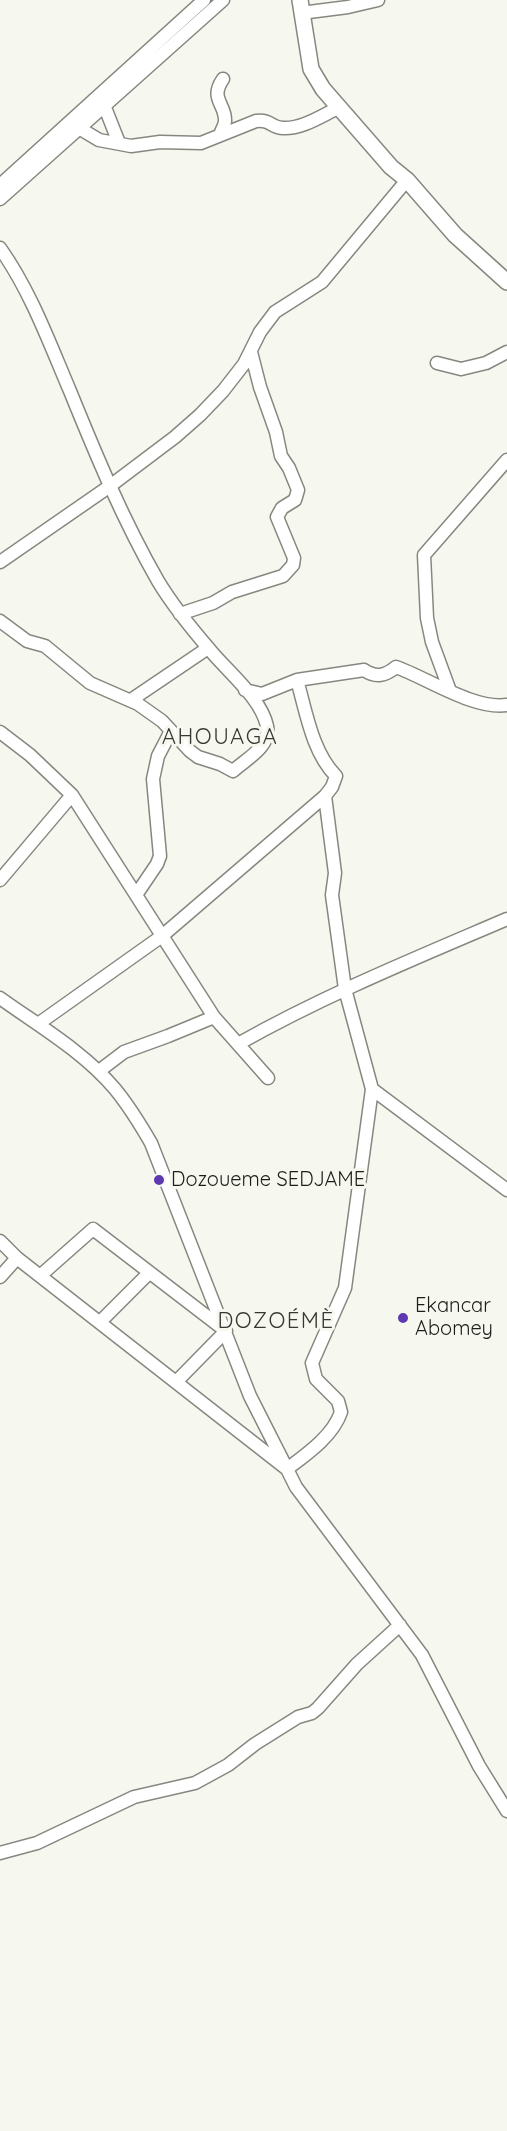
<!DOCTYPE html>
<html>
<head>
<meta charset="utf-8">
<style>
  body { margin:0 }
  canvas { display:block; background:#f6f8ef }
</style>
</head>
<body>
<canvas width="507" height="2131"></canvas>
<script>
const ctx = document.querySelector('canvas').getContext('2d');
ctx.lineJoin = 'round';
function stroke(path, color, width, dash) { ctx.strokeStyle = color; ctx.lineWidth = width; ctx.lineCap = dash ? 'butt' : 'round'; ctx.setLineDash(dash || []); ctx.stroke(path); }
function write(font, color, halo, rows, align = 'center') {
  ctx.font = font + ' Quicksand,sans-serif'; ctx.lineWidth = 6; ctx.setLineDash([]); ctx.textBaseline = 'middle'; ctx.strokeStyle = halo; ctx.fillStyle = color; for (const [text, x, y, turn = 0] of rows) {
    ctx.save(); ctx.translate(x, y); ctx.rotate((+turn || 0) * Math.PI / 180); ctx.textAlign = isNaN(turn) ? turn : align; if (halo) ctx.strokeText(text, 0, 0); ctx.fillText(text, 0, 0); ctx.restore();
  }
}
const minor = new Path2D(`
  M301 13 348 7 378 0
  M104 105 119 143
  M79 128 99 140 131 146 160 142 201 143 256 121C271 119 271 128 283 128 302 129 321 116 338 108
  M220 135C221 131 225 125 225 121 226 104 209 99 223 79
  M0 185 204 0
  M0 199 223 0
  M0 248C31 292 49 342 70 391 96 455 123 520 158 581 173 606 191 628 210 650 228 672 261 698 267 726 271 747 246 759 233 771L220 764 198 757 190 751 162 721 138 704 90 683 45 646 27 641 0 621
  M437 363 461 369 486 363 507 352
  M0 562 110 486 175 437 200 415 223 391 244 364 260 332 275 312 322 282 407 180
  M180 614 213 603 232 592 283 576 293 565 294 558 277 517 282 508 295 500 298 490 289 468 281 456 276 432 260 387 251 352
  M245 690 262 694 297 680 364 670C376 678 385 676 396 667 427 678 474 710 507 705
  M450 691 432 642 427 618 424 555 507 460
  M131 700 208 648
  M0 732 30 755 72 795 214 1017 268 1078
  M0 880 72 795
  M136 895 157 864 160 856 153 779 158 756 171 731
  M0 998C39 1026 84 1052 115 1089 129 1106 140 1124 151 1143L250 1396 287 1469C307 1454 333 1436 341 1412L338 1401 316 1379 312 1363 345 1288 372 1089 345 989 332 895 335 873 325 796
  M38 1024 162 936 325 796 332 787 336 776C312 752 306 711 297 680
  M238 1044C325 995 416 958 507 919
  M99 1071 124 1052 168 1036 214 1017
  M372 1089 507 1190
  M0 1241 17 1258 287 1469 296 1487 422 1655 479 1766 507 1811
  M41 1275 93 1229 226 1331 176 1382
  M0 1277 17 1258
  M100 1322 149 1273
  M0 1853 37 1843 134 1797 195 1783 228 1765 255 1744 298 1717 312 1713 318 1708 357 1664 400 1625`);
const major = new Path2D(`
  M300 0 311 69 323 89 391 167 407 180 455 235 507 282`);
stroke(minor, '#868880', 15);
stroke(major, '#868880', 18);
stroke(minor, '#fff', 12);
stroke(major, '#fff', 15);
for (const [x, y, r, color] of [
  [159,1180,6,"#5e39b1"],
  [403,1318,6,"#5e39b1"]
]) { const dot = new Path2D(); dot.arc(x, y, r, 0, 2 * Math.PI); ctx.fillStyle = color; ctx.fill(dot); stroke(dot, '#f6f8ef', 2); }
write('20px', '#1d1d1a', '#f6f8ef', [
  ["Dozoueme SEDJAME",171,1180],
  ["Ekancar",415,1306],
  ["Abomey",415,1329]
], 'left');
ctx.letterSpacing = '1.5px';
write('22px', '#373832', '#f6f8ef', [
  ["AHOUAGA",220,737],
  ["DOZOÉMÈ",276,1321]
]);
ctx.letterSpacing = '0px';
</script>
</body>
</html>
